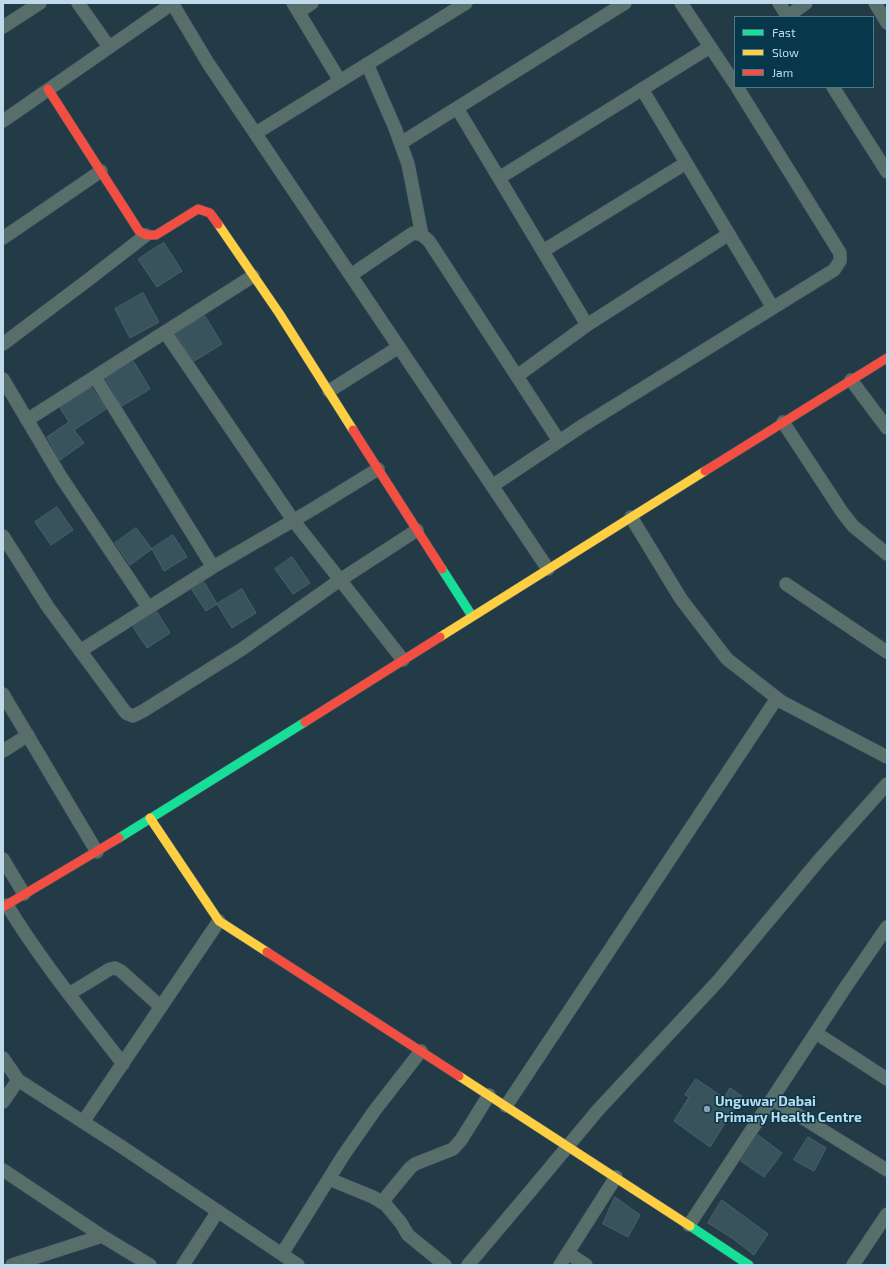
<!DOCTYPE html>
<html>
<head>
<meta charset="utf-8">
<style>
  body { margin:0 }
  #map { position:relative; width:890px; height:1268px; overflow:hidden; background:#233b47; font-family:"Exo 2",sans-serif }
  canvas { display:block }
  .frame { position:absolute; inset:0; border:4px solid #bedaeb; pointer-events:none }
  .legend { position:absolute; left:734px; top:16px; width:140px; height:72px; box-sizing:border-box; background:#06374b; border:1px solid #50788b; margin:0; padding:5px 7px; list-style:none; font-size:12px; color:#bedaeb }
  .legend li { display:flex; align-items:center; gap:8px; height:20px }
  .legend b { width:20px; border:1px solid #50788b }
</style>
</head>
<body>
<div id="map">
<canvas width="890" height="1268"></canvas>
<div class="frame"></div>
<ul class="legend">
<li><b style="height:5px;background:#16e098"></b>Fast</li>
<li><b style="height:5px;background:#ffcf43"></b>Slow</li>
<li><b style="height:5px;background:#f24e42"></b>Jam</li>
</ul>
</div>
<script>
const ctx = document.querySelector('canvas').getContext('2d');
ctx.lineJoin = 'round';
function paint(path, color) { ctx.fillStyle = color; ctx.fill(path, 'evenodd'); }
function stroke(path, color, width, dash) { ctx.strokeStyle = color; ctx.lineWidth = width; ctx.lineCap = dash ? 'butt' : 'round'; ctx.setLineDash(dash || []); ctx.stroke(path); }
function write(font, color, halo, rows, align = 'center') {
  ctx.font = font + ' "Exo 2",sans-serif'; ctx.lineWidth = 3; ctx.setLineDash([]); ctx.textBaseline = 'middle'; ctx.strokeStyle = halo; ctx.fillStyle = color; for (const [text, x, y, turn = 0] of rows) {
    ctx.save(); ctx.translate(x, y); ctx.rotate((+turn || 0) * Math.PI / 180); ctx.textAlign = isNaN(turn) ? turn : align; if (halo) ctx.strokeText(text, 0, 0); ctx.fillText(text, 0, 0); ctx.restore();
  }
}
const building = new Path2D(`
  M164 243 182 271 157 287 138 259 158 246Z
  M143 293 159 322 130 338 115 309Z
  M205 316 222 344 194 361 176 334Z
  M134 362 150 389 122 406 106 379Z
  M92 388 106 409 74 430 84 443 60 460 47 437 69 422 60 408Z
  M57 507 73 530 51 545 35 522Z
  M136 528 152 549 130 565 115 543Z
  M173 535 187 557 164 571 152 549Z
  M292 557 310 583 293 594 275 569Z
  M204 582 217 604 206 611 192 590Z
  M242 589 256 613 232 628 217 604Z
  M157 612 170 633 147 648 133 627Z
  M696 1079 724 1098 730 1088 742 1096 710 1147 674 1121 689 1097 685 1095Z
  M758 1135 782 1153 764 1177 741 1161Z
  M808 1137 826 1148 814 1171 794 1160Z
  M615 1197 640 1215 628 1237 603 1224Z
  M722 1200 768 1234 754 1255 732 1238 708 1223Z`);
paint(building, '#39535c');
stroke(building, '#48616a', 1);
const street = new Path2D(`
  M78 3 109 47
  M172 3 208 63 548 569
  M293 3 340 81
  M681 3 735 84
  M779 3 788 17
  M875 3 887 23
  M299 12 312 3
  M788 16 806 3
  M3 27 40 3
  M367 64 395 128 408 164 422 235
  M833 87 887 172
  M642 89 773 308
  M457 108 587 325
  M3 121 173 3
  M256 133 466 3
  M401 143 625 3
  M499 178 710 47
  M3 238 101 171
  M543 251 686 163
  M351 275 413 233 422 235 429 241 559 441
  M165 332 293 520 403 660
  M3 344 88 280 146 235
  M517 376 587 325 729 234
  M95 377 213 567
  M3 379 61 477 148 607
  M851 380 887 428
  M329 391 399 347
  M27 420 253 276
  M783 422 842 512 853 526 887 554
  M492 486 582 426 834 270 840 261V253L737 87
  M631 517 681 599 727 659 782 702 887 757
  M3 536 48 607 126 713 133 716 143 711 242 649 340 580 417 530
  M786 584 887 652
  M80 651 213 567 313 509 378 469
  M3 694 97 852
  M3 751 28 735
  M3 859 24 894
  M7 905C41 961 83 1012 123 1064
  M69 994 110 969 115 968 121 971 161 1007
  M816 1033 887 1079
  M3 1058 18 1080 122 1147 298 1265
  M772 1099 887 1170
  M3 1102 18 1080
  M506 1106 777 698
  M83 1122 219 921
  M3 1170 102 1236 150 1265
  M329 1179 373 1197 386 1205 401 1223 408 1235 445 1265
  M382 1202 410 1168 415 1164 453 1149 461 1140 489 1095
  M689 1225 845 988 887 927
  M568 1253 586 1265
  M282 1254 343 1156 375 1110 421 1051
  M12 1265 102 1236
  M183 1265 218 1211
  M468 1265 528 1194 598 1110 719 980 820 859 887 784
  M560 1265 616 1177
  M853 1265 887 1214`);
const fast = new Path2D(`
  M442 569 472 616
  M119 838 305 722
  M690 1226 749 1265`);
const slow = new Path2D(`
  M218 224 279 313 353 430
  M440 637 705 471
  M150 818 219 921 267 952
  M459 1076 690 1226`);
const jam = new Path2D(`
  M48 89 139 231 146 235H156L198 209 210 213 218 224
  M353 430 442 569
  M705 471 887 358
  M305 722 440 637
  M3 907 119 838
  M267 952 459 1076`);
stroke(street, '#415762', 14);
stroke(fast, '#415762', 10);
stroke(slow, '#415762', 10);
stroke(jam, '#415762', 10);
stroke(street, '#576e6a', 13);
stroke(fast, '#16e098', 9);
stroke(slow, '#ffcf43', 9);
stroke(jam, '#f24e42', 9);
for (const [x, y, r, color] of [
  [707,1109,4,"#88a2b2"]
]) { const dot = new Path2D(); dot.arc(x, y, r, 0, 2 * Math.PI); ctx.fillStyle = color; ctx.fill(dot); stroke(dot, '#06374b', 1.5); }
write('bold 14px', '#bedaeb', '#06374b', [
  ["Unguwar Dabai",715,1101],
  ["Primary Health Centre",715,1117]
], 'left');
</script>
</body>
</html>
